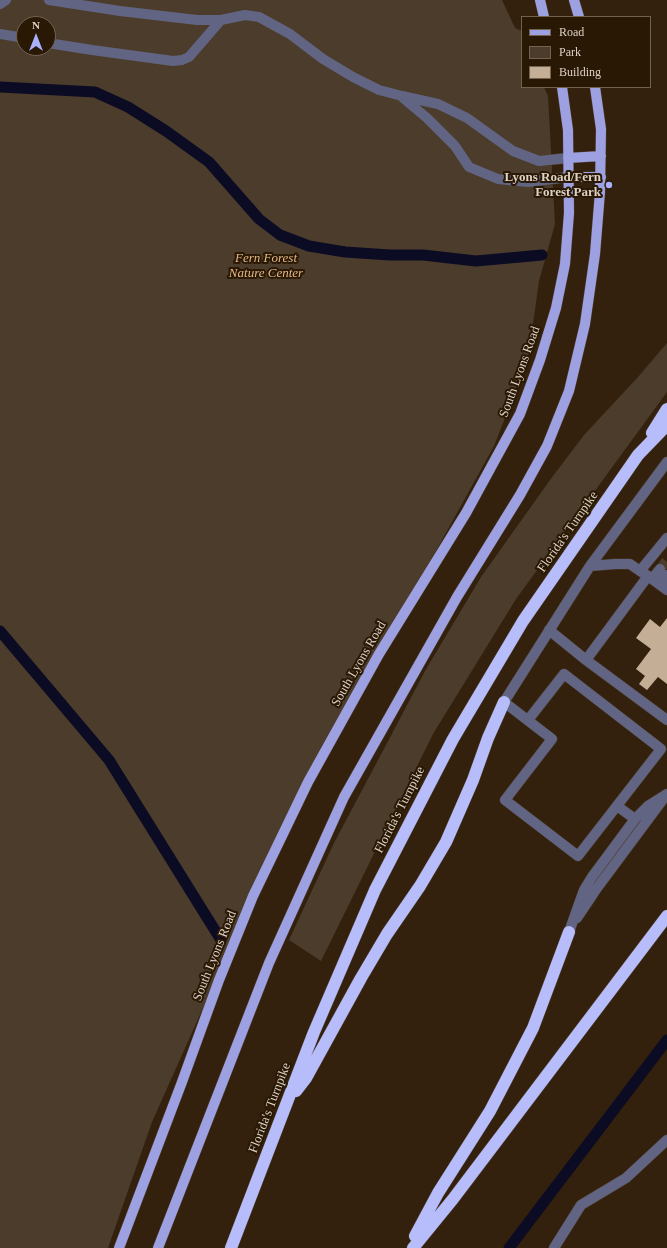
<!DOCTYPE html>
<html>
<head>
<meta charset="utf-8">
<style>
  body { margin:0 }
  #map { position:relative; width:667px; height:1248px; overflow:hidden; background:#33210d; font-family:Georgia,serif }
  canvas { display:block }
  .legend { position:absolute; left:521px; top:16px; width:130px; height:72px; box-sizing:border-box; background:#291804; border:1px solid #716252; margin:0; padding:5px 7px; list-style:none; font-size:12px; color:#ded2c6 }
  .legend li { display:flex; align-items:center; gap:8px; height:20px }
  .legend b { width:20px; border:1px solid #716252 }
  .north { position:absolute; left:16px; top:16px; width:40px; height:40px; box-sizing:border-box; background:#291804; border:1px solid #716252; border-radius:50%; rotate:0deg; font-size:11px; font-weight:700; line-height:16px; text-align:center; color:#ded2c6 }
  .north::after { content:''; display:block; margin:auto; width:14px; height:18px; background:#aaaffb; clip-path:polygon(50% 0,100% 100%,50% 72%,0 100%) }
</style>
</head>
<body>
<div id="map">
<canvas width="667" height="1248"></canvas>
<ul class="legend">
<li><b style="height:5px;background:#9da1e2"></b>Road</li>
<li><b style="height:11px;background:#4b3c2b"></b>Park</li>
<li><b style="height:11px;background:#c5ae96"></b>Building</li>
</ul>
<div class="north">N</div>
</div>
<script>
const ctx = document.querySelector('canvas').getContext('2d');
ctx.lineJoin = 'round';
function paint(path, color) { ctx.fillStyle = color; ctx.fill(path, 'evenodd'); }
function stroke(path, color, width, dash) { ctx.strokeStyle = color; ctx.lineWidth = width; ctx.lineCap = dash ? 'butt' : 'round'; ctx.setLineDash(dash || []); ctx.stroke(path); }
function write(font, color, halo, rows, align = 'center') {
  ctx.font = font + ' Georgia,serif'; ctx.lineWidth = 4; ctx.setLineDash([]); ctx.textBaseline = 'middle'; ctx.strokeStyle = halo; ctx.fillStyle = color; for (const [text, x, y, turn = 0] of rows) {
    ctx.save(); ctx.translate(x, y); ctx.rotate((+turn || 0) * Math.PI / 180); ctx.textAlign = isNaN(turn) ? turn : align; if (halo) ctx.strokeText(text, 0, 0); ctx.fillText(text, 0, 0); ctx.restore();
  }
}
paint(new Path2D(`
  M0 0H502L515 28 522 31V87H544L548 96 555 224 539 281 528 360 494 446 379 654 253 896 152 1122 108 1248H0ZM24 24H48V48H24Z
  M667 343V392L516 599 433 734 321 961 289 940 334 843 395 728 425 671 481 577 550 480 584 435 638 377Z`), '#4b3c2b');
stroke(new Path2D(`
  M0 87 95 92 128 107 166 131 209 162 259 219 280 235 309 246 345 252 390 255H423L476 261 542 255
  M0 631 109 760 221 940
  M509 1248 667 1040`), '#0c0b24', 11);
paint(new Path2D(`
  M667 618V684L658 677 647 690 639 684 645 676 636 669 651 649 636 638 650 619 660 627Z`), '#c5ae96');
stroke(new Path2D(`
  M660 569 667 560`), '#4d3c29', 10, [10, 5]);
const minor = new Path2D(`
  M49 0 120 11 197 20H221L245 15 259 17 290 34 323 59 353 77 379 90 402 96 438 104 467 118 513 151 539 161 568 158
  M0 4 6 0
  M0 34 24 38
  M48 43 92 50 173 61 182 60 189 57 221 20
  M403 98 427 118 455 146 469 167 498 179 528 182 568 177
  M590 566 615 564H630L640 571
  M648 576 667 590
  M652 579 660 569
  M660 585 667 575
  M549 630 586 660 667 720
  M586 660 648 576 640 571 667 538
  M528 720 564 674 661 749 578 856 505 800 552 739 504 702 590 566 667 462
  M617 806 635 819
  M577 918 597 888 664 798
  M569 932 584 890 592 877 635 819 648 806 667 794
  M554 1248 581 1205 626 1178 667 1140`);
const major = new Path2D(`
  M540 0 544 17
  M574 0 579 17
  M568 158 601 156
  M568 177H601
  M119 1248 182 1082 219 980 253 896 308 782 379 654 466 513 520 414 540 360 556 308 565 264 569 213 568 130 562 87
  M158 1248 269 963 344 797 457 597 520 495 547 446 569 391 585 324 595 254 600 192 601 129 595 87`);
const highway = new Path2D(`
  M652 433 667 409
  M296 1091 306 1078 361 978 387 934 420 886 446 842 473 780 488 738 504 702
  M415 1236 438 1193 490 1111 533 1028 569 932
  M231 1248 314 1032 375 890 453 739 523 621 638 455 667 425
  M413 1248 453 1199 667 916`);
stroke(minor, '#4e3d2b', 11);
stroke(major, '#4e3d2b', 11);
stroke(highway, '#4e3d2b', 13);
stroke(minor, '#616483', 10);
stroke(major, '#9da1e2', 10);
stroke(highway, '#b7bcfa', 12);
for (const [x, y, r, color] of [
  [609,185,4,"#aaaffb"]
]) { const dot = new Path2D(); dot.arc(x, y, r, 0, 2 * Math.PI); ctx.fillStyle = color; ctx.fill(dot); stroke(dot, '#291804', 1.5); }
write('bold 13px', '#ded2c6', '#291804', [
  ["Lyons Road/Fern",601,178],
  ["Forest Park",601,193]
], 'right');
write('italic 13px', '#e5b889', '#291804', [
  ["Fern Forest",266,259],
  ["Nature Center",266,274]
]);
write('13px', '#ded2c6', '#291804', [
  ["South Lyons Road",520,372,-70],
  ["Florida's Turnpike",568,532,-55],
  ["South Lyons Road",359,664,-60],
  ["Florida's Turnpike",400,810,-63],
  ["South Lyons Road",215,956,-68],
  ["Florida's Turnpike",270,1108,-69]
]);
</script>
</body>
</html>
